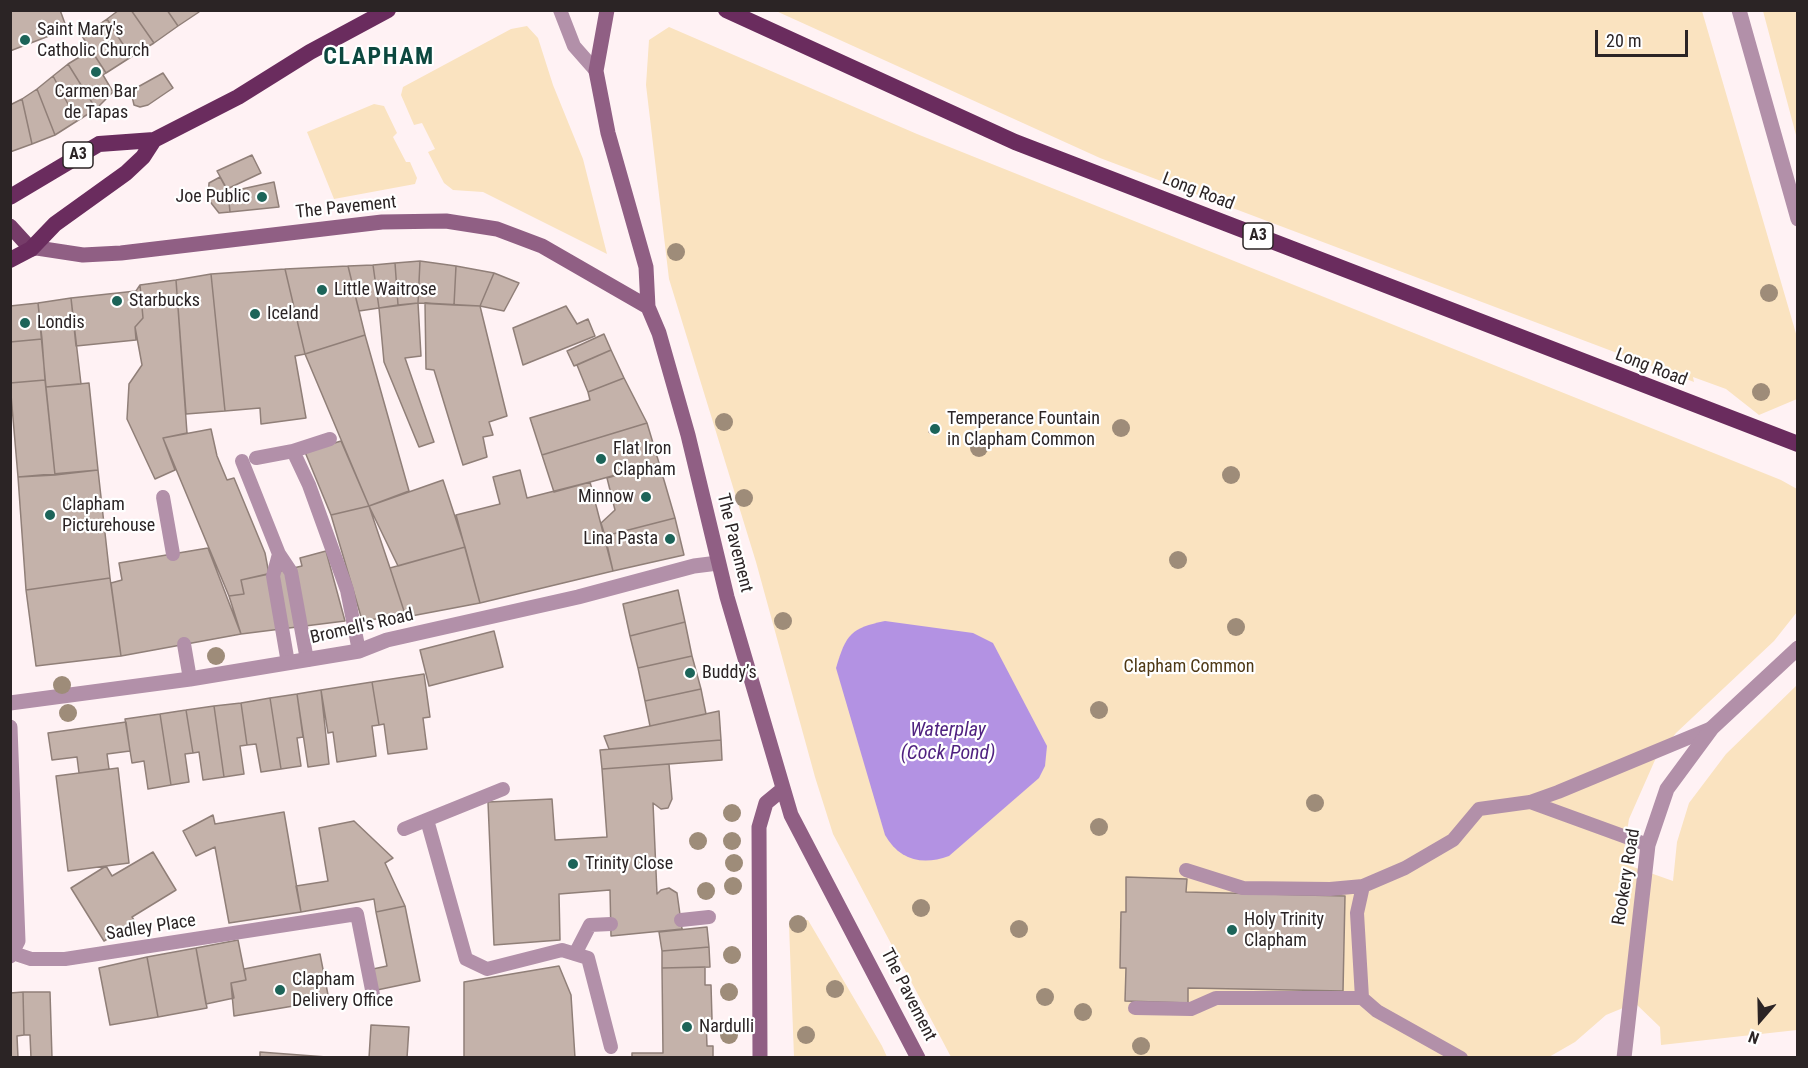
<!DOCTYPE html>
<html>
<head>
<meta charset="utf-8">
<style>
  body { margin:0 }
  #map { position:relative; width:1808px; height:1068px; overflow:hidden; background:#fff2f4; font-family:"Roboto Condensed",sans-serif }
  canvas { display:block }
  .frame { position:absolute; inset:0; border:12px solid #2b2425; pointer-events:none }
  .north { position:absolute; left:1730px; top:990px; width:60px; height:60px; -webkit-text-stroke:4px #fff; paint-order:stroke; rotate:200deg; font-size:16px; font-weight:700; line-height:24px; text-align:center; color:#2b2425 }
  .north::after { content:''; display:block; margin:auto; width:21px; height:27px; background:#2b2425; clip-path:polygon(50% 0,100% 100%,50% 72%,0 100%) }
  .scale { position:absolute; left:1595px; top:30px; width:93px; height:27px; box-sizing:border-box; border:3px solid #2b2425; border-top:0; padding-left:8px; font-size:18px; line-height:21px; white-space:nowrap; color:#2b2425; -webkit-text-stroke:4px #fff; paint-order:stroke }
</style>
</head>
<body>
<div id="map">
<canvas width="1808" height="1068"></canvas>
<div class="frame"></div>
<div class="north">N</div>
<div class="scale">20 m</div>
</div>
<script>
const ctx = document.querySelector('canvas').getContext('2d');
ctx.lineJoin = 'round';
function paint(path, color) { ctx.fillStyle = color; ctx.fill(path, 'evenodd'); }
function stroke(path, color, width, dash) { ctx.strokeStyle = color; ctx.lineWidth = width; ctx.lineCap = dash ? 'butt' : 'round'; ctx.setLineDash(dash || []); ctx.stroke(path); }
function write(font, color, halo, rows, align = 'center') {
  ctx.font = font + ' "Roboto Condensed",sans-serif'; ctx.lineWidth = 4.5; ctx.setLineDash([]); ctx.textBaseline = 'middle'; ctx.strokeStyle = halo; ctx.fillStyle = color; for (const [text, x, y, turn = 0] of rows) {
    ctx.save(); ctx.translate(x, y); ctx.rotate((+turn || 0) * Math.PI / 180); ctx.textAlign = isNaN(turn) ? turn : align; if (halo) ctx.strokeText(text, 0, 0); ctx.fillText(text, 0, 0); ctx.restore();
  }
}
paint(new Path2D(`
  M776 11H1702L1797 337V399L1759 415 1726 389 1693 377 1694 382 1100 158Z
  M1763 11H1797V140L1796 135Z
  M527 26 538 38 553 85 583 159 607 254 483 192 453 190 444 183 428 152 435 149 422 123 414 125 401 95 403 87 511 29Z
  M669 27 917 134 1781 480 1797 489V612L1774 641 1676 733 1655 760 1629 819 1622 863 1673 881 1677 842 1689 803 1726 754 1797 685V1030L1661 1045 1660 1027 1635 1003 1606 1015 1575 1042 1549 1057H951L833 834 815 777 756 562 669 279 646 85 649 40Z
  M374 104 384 106 397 133 393 137 406 162H410L417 178 415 184 334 199 307 132Z
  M808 920 882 1046 887 1057H794L789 925 794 921Z`), '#fae3c0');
paint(new Path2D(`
  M885 621 973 633 993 643 1047 746 1045 766 1039 778 949 856C922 866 899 860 885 835L836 668C846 634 851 628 885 621Z`), '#b392e3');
const building = new Path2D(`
  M10 10H60L67 29 10 51Z
  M119 10H131L154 43 131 57 107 19Z
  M131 10H167L178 26 154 43Z
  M167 10H199V12L178 26Z
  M107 19 131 57 106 73 82 36Z
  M91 50 106 73 103 75 113 92 96 109 68 64Z
  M68 64 96 109 77 121 53 76Z
  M163 73 173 88 148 105 140 107 134 105 132 96 136 88Z
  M53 76 77 121 55 135 37 89Z
  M37 89 55 135 32 144 22 99Z
  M22 99 32 144 10 152V105Z
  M252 155 261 173 227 189 217 171Z
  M220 177 228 192 230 212 219 213 208 199 209 183Z
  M274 182 279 207 230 212 228 192Z
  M420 261 418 303 398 305 395 263Z
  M420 261 456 266 454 305 418 303Z
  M395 263 398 305 379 308 373 265Z
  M373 265 379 308 359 311 348 266Z
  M348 266 365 335 305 354 285 269Z
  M456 266 494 273 480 306 454 305Z
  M285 269 305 354 295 356 306 418 261 424 260 408 225 411 211 274Z
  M494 273 519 283 504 311 480 306Z
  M211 274 225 411 186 414 176 280Z
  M176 280 187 433 163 438 175 470 155 479 127 419 129 384 142 365 135 327 143 318 140 285Z
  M140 285 143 318 135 327 136 340 76 346 71 298 136 291Z
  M71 298 81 384 46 387 38 303Z
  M38 303 42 339 10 342V306Z
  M418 303 421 356 405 358 434 442 419 447 384 362 379 308Z
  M425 303 480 306 507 416 489 422 493 435 483 437 487 457 463 465 434 370 426 369Z
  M566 306 577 324 588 319 595 336 523 365 513 328Z
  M604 334 611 350 574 366 567 351Z
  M365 335 409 491 369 506 305 354Z
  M42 339 45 380 10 383V342Z
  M611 350 624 378 588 392 577 365Z
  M624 378 647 423 542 455 530 418 590 400 588 392Z
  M45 380 55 475 18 477 10 383Z
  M89 383 98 470 55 475 46 387Z
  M647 423 659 463 554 492 542 455Z
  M935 423 940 427 934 435 929 432Z
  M211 429 217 456 227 480 234 478 265 553 269 574 241 580 244 594 229 596 163 438Z
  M341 441 369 506 331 515 305 452Z
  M659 463 675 518 605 536 601 523 615 510 607 478Z
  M98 470 110 578 26 590 18 477Z
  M520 470 527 498 590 482 613 571 480 603 456 515 500 504 493 477Z
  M443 480 465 547 398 566 369 506Z
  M369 506 390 568 406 617 362 620 331 515Z
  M675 518 684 555 613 571 605 536Z
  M465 547 480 603 406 617 390 568Z
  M208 548 241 634 121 656 111 583 122 580 119 563Z
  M326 551 345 621 241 634 229 596 244 594 241 580 302 566 300 558Z
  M110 578 121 656 36 666 26 590Z
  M678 590 685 622 630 636 623 604Z
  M685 622 692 656 638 668 630 636Z
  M494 631 503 667 429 686 420 650Z
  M692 656 701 689 645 701 638 668Z
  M424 674 430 717 423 718 427 749 388 754 384 724 379 725 372 682Z
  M372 682 379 725 372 726 376 756 337 762 333 732 328 733 321 690Z
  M701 689 706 714 650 726 645 701Z
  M321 690 329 764 308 767 297 694Z
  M297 694 303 737 297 738 301 766 281 769 270 698Z
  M270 698 281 769 261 772 256 744 247 745 241 703Z
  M241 703 247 745 240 746 244 774 224 777 214 706Z
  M214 706 224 777 203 780 199 752 193 753 186 710Z
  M186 710 193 753 185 754 189 782 171 785 160 714Z
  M719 711 721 740 609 749 604 736Z
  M160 714 171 785 148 789 144 761 132 763 125 719Z
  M126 722 130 751 107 754 109 769 79 773 77 757 52 760 48 733Z
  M721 740 722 760 602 769 600 750Z
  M669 764 672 799 668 808 661 809 653 803 657 894 661 890 669 888 677 893 682 929 611 936 610 890 559 894 560 940 494 945 488 802 552 799 555 840 607 837 602 769Z
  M118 768 129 863 68 871 56 776Z
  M284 812 301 912 229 923 215 847 196 856 183 831 213 815 215 824Z
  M354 821 393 858 385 863 405 906 376 912 374 899 301 912 296 886 328 881 319 828Z
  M153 852 176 890 132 917 135 922 104 941 71 888 106 866 112 876Z
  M1126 877 1187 879 1186 892 1345 896 1343 991 1188 988V1003L1125 1001 1126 968H1120L1121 912H1126Z
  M405 906 420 981 377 990 373 969 387 966 376 912Z
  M707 927 709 947 662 951 659 932Z
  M238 940 246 980 231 983 234 998 206 1004 196 948Z
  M709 947 710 967 662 968V951Z
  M196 948 207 1008 158 1017 147 957Z
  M320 954 329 1000 234 1016 231 983 246 980 244 969Z
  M147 957 158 1017 110 1025 99 968Z
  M559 966 571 995 575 1058H464V982Z
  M705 967V985H711L712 1019H706L707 1046H713V1058H632V1053H663L662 968Z
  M23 992 24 1035 17 1036 18 1058H10V993Z
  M23 992H50L52 1058H31L30 1035H24Z
  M371 1025 409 1027 407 1058H369Z
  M260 1052 340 1058H260Z`);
paint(building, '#c4b2aa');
stroke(building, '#907f78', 1.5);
stroke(new Path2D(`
  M560 10 574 46 596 71
  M293 451 330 439
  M256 458 293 451 309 485 347 590 359 651
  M242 461 279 554 273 576 288 663
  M163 497 173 554
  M279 554 291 572 307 660
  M184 644 190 679
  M1530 802 1648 845
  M427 820 466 959 487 969 562 950 588 958 611 1047
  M404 829 503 789
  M1186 870 1243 888 1330 889 1363 886
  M681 920 709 917
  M13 953 31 959H65L357 914 373 995
  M575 954 590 925 611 924
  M1135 1008 1191 1009 1216 998H1362
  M1461 1058 1377 1011 1362 998 1357 913 1363 886 1405 868 1453 840 1479 809 1530 802 1558 792 1712 728`), '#b290a9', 14);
stroke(new Path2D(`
  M1739 10 1798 219
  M10 703 190 679 359 651 387 640 578 597 694 566 718 563
  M10 727 18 941 10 956
  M1624 1058 1648 845 1667 789 1712 728 1798 648`), '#b290a9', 15);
stroke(new Path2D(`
  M607 10 596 71 608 133 646 267 648 307 659 333 688 435 727 597 791 815 918 1058
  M31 249 37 248 83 255 121 253 382 222 446 221 497 229 542 246 648 307
  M760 1058 759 827 766 803 783 789`), '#905f84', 15);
stroke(new Path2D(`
  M10 226 31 249`), '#763c69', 15);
stroke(new Path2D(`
  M726 10 1015 142 1798 444
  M10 197 99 144 154 140
  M10 260 31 249 55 224 126 173 143 157 154 140 238 97 310 52 388 10`), '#6a2c5e', 16);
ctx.fillStyle = '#9e8c79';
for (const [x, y] of [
  [676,252],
  [1769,293],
  [1761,392],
  [724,422],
  [1121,428],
  [979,448],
  [1231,475],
  [744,498],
  [1178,560],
  [783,621],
  [1236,627],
  [216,656],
  [62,685],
  [1099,710],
  [68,713],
  [1315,803],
  [732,813],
  [1099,827],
  [698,841],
  [732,841],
  [734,863],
  [733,886],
  [706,891],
  [921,908],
  [798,924],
  [1019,929],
  [732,955],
  [835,989],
  [729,992],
  [1045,997],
  [1083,1012],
  [729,1035],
  [806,1035],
  [1141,1046]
]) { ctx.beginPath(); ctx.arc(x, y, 9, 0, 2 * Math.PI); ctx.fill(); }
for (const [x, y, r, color] of [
  [25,40,6,"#1c6459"],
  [96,72,6,"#1c6459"],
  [262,197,6,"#1c6459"],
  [322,290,6,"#1c6459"],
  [117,301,6,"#1c6459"],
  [255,314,6,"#1c6459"],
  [25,323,6,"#1c6459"],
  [935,429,6,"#1c6459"],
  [601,459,6,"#1c6459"],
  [646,497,6,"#1c6459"],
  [50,515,6,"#1c6459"],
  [670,539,6,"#1c6459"],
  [690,673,6,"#1c6459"],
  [573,864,6,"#1c6459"],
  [1232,930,6,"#1c6459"],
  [280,990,6,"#1c6459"],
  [687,1027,6,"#1c6459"]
]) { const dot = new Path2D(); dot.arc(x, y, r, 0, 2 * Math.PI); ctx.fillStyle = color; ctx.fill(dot); stroke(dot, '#fff', 2); }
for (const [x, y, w] of [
  [78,155,30],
  [1258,236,30]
]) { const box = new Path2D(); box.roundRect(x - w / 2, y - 13, w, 26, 4.5); ctx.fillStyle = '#fff'; ctx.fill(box); stroke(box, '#2b2425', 1.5); }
write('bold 16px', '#2b2425', null, [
  ["A3",78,155],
  ["A3",1258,236]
]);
write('18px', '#2b2425', '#fff', [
  ["Saint Mary's",37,30],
  ["Catholic Church",37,51],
  ["Carmen Bar",96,92,"center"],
  ["de Tapas",96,113,"center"],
  ["Joe Public",250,197,"right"],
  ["Little Waitrose",334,290],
  ["Starbucks",129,301],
  ["Iceland",267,314],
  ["Londis",37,323],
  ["Temperance Fountain",947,419],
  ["in Clapham Common",947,440],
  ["Flat Iron",613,449],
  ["Clapham",613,470],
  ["Minnow",634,497,"right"],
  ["Clapham",62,505],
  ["Picturehouse",62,526],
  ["Lina Pasta",658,539,"right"],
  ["Buddy’s",702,673],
  ["Trinity Close",585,864],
  ["Holy Trinity",1244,920],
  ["Clapham",1244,941],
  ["Clapham",292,980],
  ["Delivery Office",292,1001],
  ["Nardulli",699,1027]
], 'left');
write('18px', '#2b2425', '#fff', [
  ["Long Road",1198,192,21],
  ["The Pavement",346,208,-6],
  ["Long Road",1651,368,21],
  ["The Pavement",734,543,76],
  ["Bromell's Road",362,627,-13],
  ["Rookery Road",1627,877,-81],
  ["Sadley Place",151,928,-9],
  ["The Pavement",908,995,63]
]);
write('18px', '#4e3814', '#fff', [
  ["Clapham Common",1189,667]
]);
write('italic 20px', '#502280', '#fff', [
  ["Waterplay",948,731],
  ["(Cock Pond)",948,754]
]);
ctx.letterSpacing = '1.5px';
write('bold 24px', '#0c483f', '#fff', [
  ["CLAPHAM",379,58]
]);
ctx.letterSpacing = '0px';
</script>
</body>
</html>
